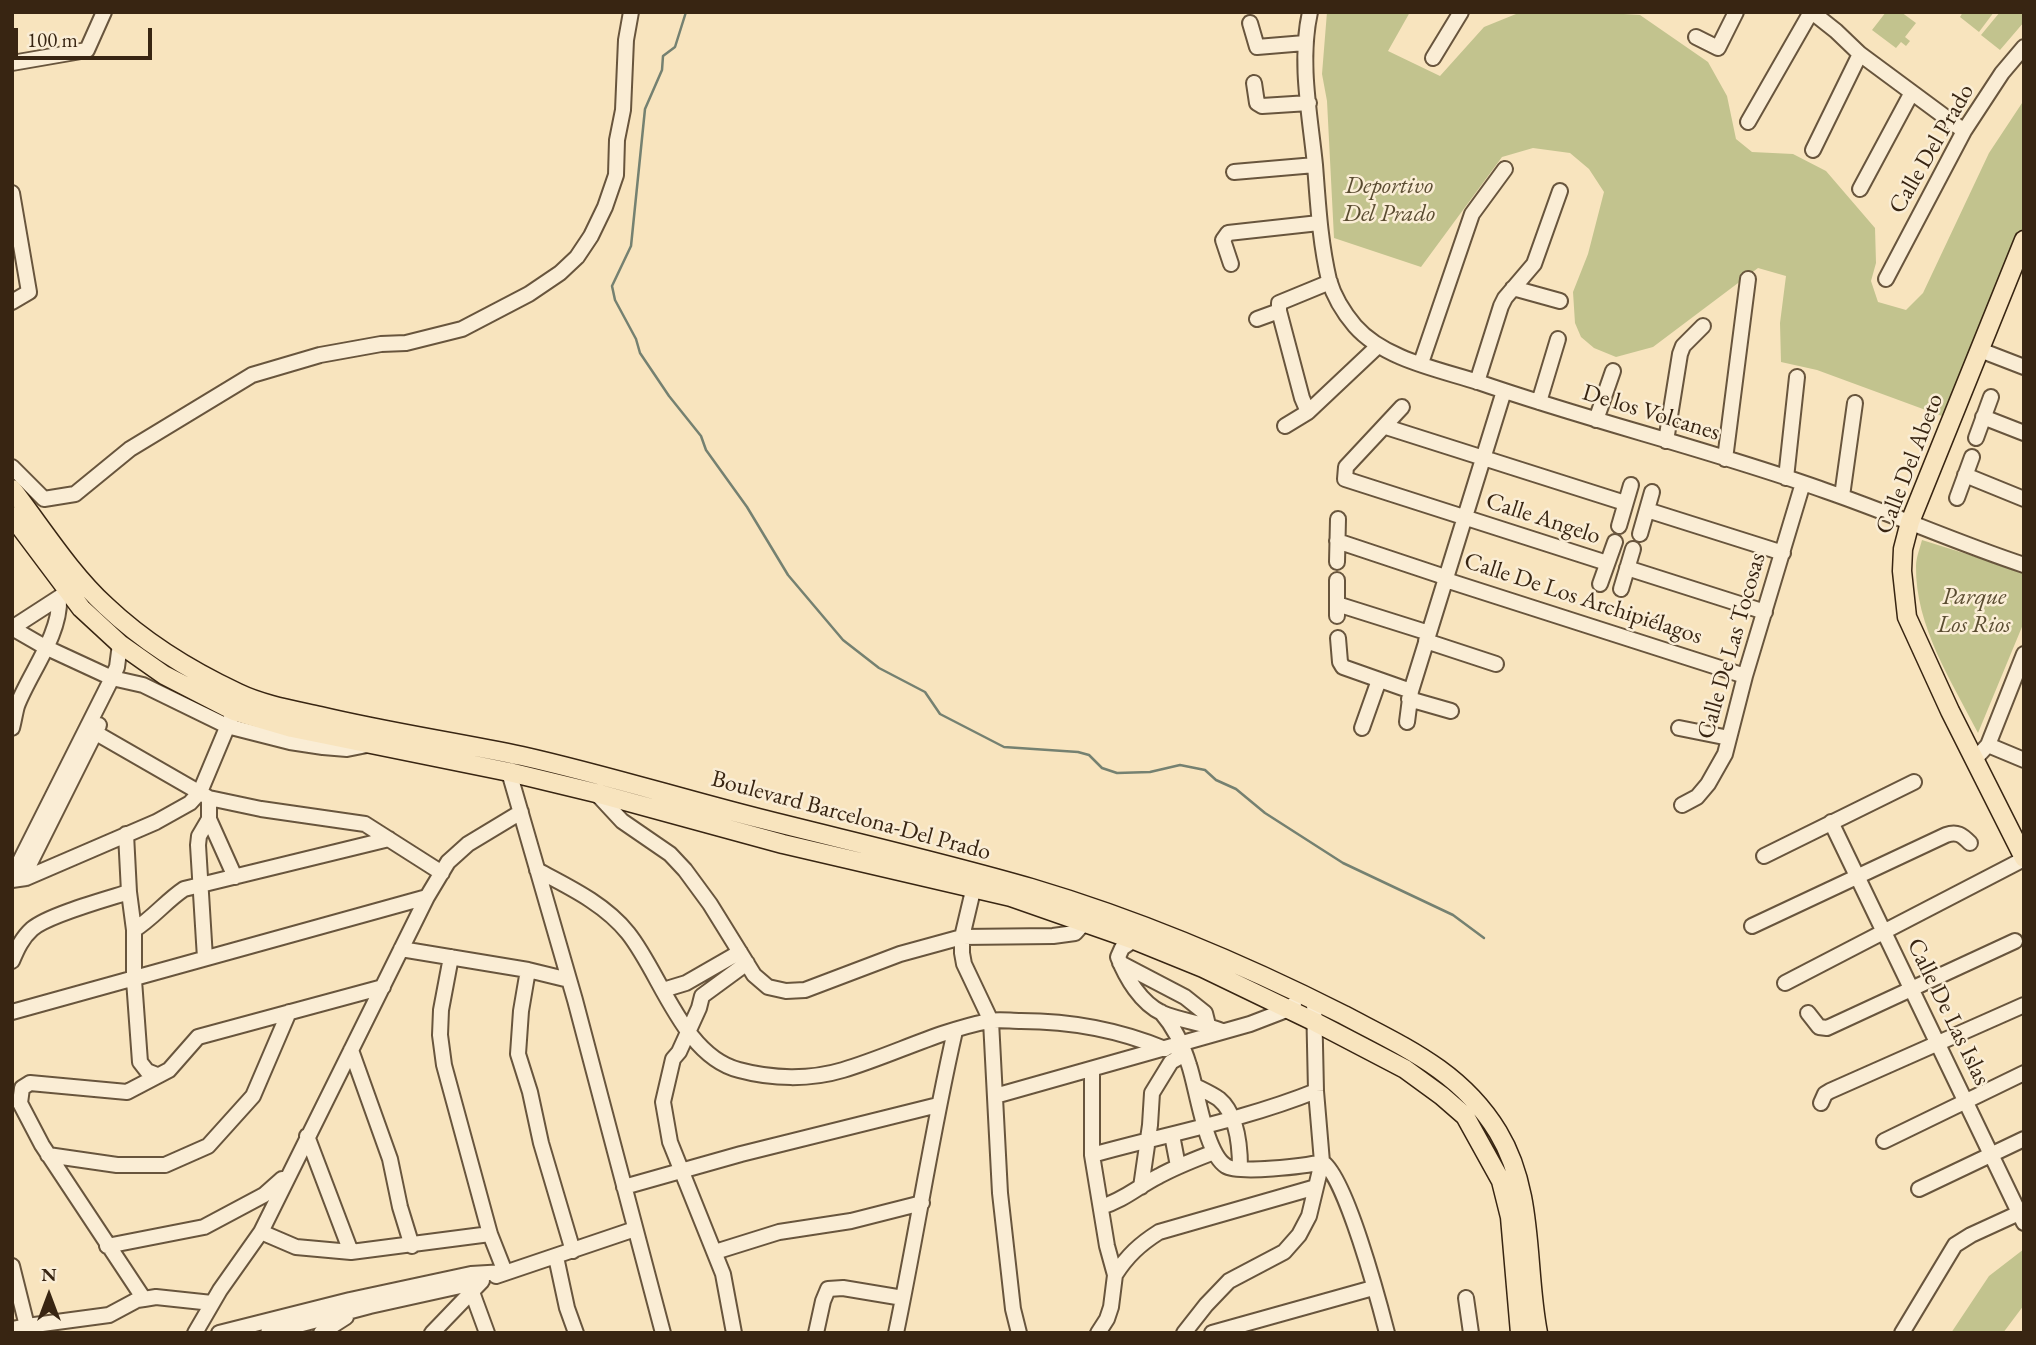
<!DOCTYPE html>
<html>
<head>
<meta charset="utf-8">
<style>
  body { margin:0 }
  #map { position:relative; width:2036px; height:1345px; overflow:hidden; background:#f8e4be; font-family:"EB Garamond",serif }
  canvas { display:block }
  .frame { position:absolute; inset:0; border:14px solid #382512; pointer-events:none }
  .north { position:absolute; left:14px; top:1261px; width:70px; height:70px; -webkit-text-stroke:5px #faedd5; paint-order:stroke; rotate:0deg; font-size:19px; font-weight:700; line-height:28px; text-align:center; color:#382512 }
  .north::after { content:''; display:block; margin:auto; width:24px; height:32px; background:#382512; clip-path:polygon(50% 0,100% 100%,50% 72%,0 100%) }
  .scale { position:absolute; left:14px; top:28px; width:138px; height:32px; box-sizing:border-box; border:4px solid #382512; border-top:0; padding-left:9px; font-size:21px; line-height:24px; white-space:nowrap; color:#382512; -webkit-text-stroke:5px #faedd5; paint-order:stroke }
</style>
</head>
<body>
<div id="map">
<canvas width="2036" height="1345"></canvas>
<div class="frame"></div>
<div class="north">N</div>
<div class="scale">100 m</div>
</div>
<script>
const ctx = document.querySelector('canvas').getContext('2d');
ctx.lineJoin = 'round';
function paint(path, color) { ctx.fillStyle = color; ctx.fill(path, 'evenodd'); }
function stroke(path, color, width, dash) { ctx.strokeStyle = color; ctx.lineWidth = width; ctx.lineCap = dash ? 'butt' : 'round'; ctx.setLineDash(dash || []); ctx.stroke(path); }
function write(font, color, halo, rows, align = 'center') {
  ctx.font = font + ' "EB Garamond",serif'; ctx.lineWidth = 5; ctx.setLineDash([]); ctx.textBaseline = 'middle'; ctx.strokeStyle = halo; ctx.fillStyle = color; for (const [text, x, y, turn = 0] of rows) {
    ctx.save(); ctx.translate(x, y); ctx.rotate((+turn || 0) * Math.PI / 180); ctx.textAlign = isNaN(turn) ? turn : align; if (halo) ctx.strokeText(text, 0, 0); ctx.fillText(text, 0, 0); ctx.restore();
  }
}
paint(new Path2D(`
  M1327 12H1410L1388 51 1440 76 1484 27 1516 14 1591 12 1640 15 1708 62 1727 96 1736 139 1752 152 1793 154 1826 171 1875 228 1876 263 1871 281 1878 302 1906 310 1923 293 1989 153 2024 100V233L1961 387 1942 416 1817 370 1781 362 1780 323 1786 276 1758 268 1653 347 1616 357 1594 348 1581 337 1575 323 1573 292 1588 254 1604 192 1589 169 1570 153 1533 148 1502 157 1421 267 1334 238 1327 101 1322 74Z
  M1886 12H1901L1916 23 1905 37 1910 41 1906 46 1901 42 1896 48 1872 30Z
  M1963 12H1994L1979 32 1960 17Z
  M2000 12H2024V22L2000 50 1981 35Z
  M1922 540 2024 572V622L1978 733C1952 682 1915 626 1916 566 1916 558 1920 548 1922 540Z
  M2024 1249V1305L2003 1333H1951L1989 1276Z`), '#c2c38e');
stroke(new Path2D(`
  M686 12 675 47 663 56 662 70 645 109 631 246 612 286 615 300 636 339 640 353 669 396 701 436 706 450 747 507 788 575 843 640 879 668 925 692 940 714 1004 747 1078 752 1089 755 1102 768 1117 773 1150 772 1180 765 1205 770 1216 780 1236 789 1265 813 1343 863 1453 915 1484 938`), '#758171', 2.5);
const minor = new Path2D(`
  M1310 12C1299 62 1310 115 1315 165 1318 203 1320 242 1329 280 1334 297 1344 313 1355 326 1384 359 1437 369 1478 382 1593 422 1712 450 1826 491 1893 514 1957 543 2024 565
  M1812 12 1836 31 1860 54 1964 131
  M1250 23 1257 47 1305 43
  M1696 37 1718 48 1736 12
  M1433 58 1461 12
  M12 63 87 50 104 12
  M1254 83 1257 103 1262 106 1309 103
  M1748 122 1811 12
  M1813 150 1860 54
  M1234 172 1315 165
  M1860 189 1911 94
  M12 193 29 292 12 302
  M1231 264 1223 240 1228 233 1319 223
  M1886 279 1964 131 2002 73 2024 47
  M1513 288 1560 301
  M1257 319 1279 311
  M1980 350 2024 367
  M1421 363 1472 214 1505 169
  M1477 382 1501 306 1505 298 1534 264 1560 191
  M1539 402 1558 339
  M1402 407 1346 467 1345 479 1607 563
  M1308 412 1302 398 1279 311V303L1330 282
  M1983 417 2024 433
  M1596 420 1613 371
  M1285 426 1308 412 1378 346
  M1386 427 1625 503
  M1976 438 1991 397
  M1666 441 1680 354 1683 346 1703 326
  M1725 459 1748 279
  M12 467 44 499 75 494 130 449 252 375 320 355 381 344 406 343 462 329 529 294 560 273 577 257 591 236 605 207 616 175 617 140 623 110 626 40 631 12
  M1965 475 2024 499
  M1786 478 1797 377
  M1842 496 1855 403
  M1957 498 1972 457
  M1647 510 1783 553
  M1619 526 1631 485
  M1640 534 1652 492
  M1337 541 1439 575 1452 582 1745 676
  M1337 562 1338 519
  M1627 568 1765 612
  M1337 580V616
  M1600 584 1615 542
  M1621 589 1633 549
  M1337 604 1429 633
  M12 628 45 647 112 678 143 685 227 726 290 742 323 747 347 749 367 745
  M12 628 63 595
  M1338 638 1340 662 1343 667 1411 691
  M1426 641 1496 664
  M1409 699 1451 711
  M1407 722 1411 691 1504 391
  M12 728C14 721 15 713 17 706 29 674 61 634 59 599
  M1362 728 1379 680
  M1679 728 1729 738
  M96 733 209 798 261 809 365 824 442 873
  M1988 745 2024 760
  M1975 759 1988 745 2024 654
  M509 772 575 1000 663 1333
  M596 793 622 821 670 854 685 870 710 904 754 975 768 987 786 991 805 990 900 954 962 937 1053 936 1075 933 1084 923
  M209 798V819L235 877
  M1682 805 1697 797 1708 784 1725 754 1745 676 1803 483
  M1831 822 2024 1223
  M126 834 129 892 134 930V980L140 1062 147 1071 157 1075
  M1764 856 1914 782
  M537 870C569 887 605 904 628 933 661 974 683 1056 739 1070 772 1079 810 1080 843 1070 893 1055 938 1031 989 1021 999 1019 1010 1021 1021 1021 1070 1021 1119 1030 1165 1049
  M12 877 112 678 117 667 120 644
  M26 878 28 867 99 725
  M976 878 962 937V953L964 964 991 1021 1000 1193 1013 1309 1019 1333
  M12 880 26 878 156 822 190 803 200 792 231 718
  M1752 926 1946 835C1957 831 1962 835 1970 843
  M134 930C153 918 166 901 184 889L389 839
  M1134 940 1122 948 1118 957C1126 978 1141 1003 1162 1013 1181 1021 1203 1023 1222 1031
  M401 949 528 970 569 980
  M205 958 198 845 199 836 209 819
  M12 961C17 949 22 938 32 929 48 915 107 899 129 892
  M1120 963 1185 997 1205 1013 1208 1025
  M528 970 521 1011 518 1054 530 1092 541 1143 573 1251
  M1785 983 2024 859
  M663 990 686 983 740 952
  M12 1012 427 897
  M1161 1012C1175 1028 1183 1045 1189 1065 1197 1088 1205 1153 1226 1166 1238 1174 1306 1166 1322 1162 1345 1174 1379 1302 1387 1333
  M1808 1013 1819 1027 1827 1028 2015 941
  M351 1050 390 1159 400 1207 412 1246
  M1092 1069V1155L1107 1246 1115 1275 1111 1307 1107 1319 1098 1333
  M1195 1086C1203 1090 1212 1094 1219 1099 1237 1114 1240 1146 1240 1168
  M995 1096 1250 1024 1289 1009 1294 1004
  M1821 1103 1825 1094 1830 1091 2024 1005
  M1172 1135 1178 1166
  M307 1136 351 1252
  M1884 1141 2024 1073
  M48 1155 117 1165H165L208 1146 253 1096 289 1012
  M1092 1155C1167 1134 1244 1120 1316 1091
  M624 1187 741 1154 938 1105
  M1141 1187 1150 1125 1152 1093 1171 1062 1185 1054
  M1919 1189 2024 1139
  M1101 1207C1126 1199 1137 1187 1159 1176 1177 1166 1196 1159 1214 1152
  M261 1232 296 1247 351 1252 490 1234
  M107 1246 204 1227 264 1195 282 1179
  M715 1252 779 1232 851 1221 922 1203
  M556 1257 567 1308 576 1333
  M12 1266 27 1326 12 1329
  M1115 1275C1127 1256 1140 1244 1159 1232L1316 1187
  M496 1276 635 1229
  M472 1292 487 1333
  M1466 1298 1471 1333
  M144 1299 42 1145 20 1103 22 1088 30 1083 127 1092 169 1070 198 1037 383 987
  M27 1326 109 1315 137 1300 144 1299 156 1297 212 1303
  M195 1333 220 1290 261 1232 427 897 448 862 468 844 521 812
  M219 1333 350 1300 471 1274 505 1272 490 1234 444 1065 440 1035 441 1010 451 957
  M268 1333 370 1306 474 1283
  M321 1333 346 1317
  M432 1333 482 1281
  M734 1333 723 1274 670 1142 663 1102 673 1059 679 1052 699 1008 702 996 747 963
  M816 1333 823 1301 828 1289 843 1288 903 1298
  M896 1333C917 1232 932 1131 955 1031
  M1184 1333 1206 1305 1229 1281 1284 1252 1299 1235 1309 1216 1322 1162 1316 1091 1314 1000
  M1212 1333 1373 1288
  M1902 1333 1955 1245 1971 1235 2019 1213`);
const major = new Path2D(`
  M2024 240 1910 522 1903 549 1902 571 1907 617 1950 711 2024 858
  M12 489C42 528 70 573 106 606 145 643 191 671 238 693 263 705 293 710 320 716 387 732 455 742 522 756 602 774 679 798 758 818 849 841 941 862 1031 888 1139 920 1243 964 1344 1015 1404 1047 1461 1071 1498 1132 1535 1193 1525 1266 1538 1333
  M12 516 81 608 120 644 164 675 234 711 292 728 509 772 596 793 783 844 1011 897 1134 940 1203 968 1315 1022 1405 1069 1442 1096 1465 1116 1501 1181 1510 1217 1520 1333`);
stroke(minor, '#68553d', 18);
stroke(major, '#382512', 21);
stroke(minor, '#faedd5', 14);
stroke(major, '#f8e4be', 18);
write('24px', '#382512', '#faedd5', [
  ["Calle Del Prado",1932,149,-60],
  ["De los Volcanes",1651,413,17],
  ["Calle Del Abeto",1910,464,-69],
  ["Calle Angelo",1543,519,18],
  ["Calle De Los Archipiélagos",1583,599,18],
  ["Calle De Las Tocosas",1732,646,-74],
  ["Boulevard Barcelona-Del Prado",851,816,15],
  ["Calle De Las Islas",1948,1012,64]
]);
write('italic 24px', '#5a4c31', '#faedd5', [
  ["Deportivo",1389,186],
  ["Del Prado",1389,214],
  ["Parque",1974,597],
  ["Los Rios",1974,625]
]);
</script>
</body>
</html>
